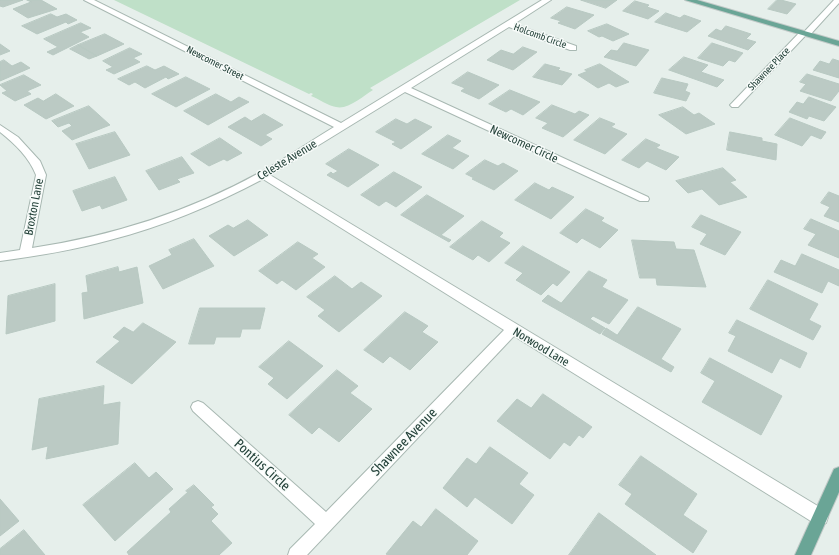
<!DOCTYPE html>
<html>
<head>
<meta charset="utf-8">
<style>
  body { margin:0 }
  canvas { display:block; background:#e6efeb }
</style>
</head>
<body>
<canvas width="839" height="555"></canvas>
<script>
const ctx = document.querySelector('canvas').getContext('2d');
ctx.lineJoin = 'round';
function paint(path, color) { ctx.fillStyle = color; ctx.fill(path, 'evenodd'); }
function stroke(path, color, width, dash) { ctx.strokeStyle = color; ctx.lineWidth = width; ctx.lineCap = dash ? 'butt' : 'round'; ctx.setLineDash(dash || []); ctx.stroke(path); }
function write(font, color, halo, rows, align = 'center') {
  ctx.font = font + ' "Asap Condensed",sans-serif'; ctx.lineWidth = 3; ctx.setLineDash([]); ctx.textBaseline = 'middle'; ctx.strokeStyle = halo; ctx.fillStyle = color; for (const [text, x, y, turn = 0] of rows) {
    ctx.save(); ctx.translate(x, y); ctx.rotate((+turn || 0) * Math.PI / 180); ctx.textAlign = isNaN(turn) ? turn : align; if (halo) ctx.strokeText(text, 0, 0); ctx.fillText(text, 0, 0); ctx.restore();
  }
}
paint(new Path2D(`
  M114 0H520L370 88 373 90C363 96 348 110 336 107 328 106 319 99 311 96L313 94 311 93 309 94Z`), '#bfe0c8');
const building = new Path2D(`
  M0 0H23L3 7 0 6Z
  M27 0H41L57 9 28 18 13 9 31 2Z
  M581 0H617L606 8Z
  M777 0H781L796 4 787 14 768 9Z
  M635 1 649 5 647 7 659 11 648 19 623 11Z
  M567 7 594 15 575 29 558 23 561 21 551 18Z
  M666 13 680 18 684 15 701 21 687 32 655 22Z
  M51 14 57 17 66 14 77 20 68 24 66 22 37 34 22 26Z
  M81 23 91 28 80 32 89 37 53 55 47 52 58 47 44 39Z
  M607 24 629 34 613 41 602 36 599 37 588 31Z
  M726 26 751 34 746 39 756 42 748 50 708 36 716 29 721 31Z
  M105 34 124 44 97 56 78 45Z
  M624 43 649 50 636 66 604 57 611 50 617 51Z
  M712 43 743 53 735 62 729 60 723 66 698 58Z
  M0 44 10 51 0 55Z
  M78 45 97 56 89 59 70 49Z
  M523 47 537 52 513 70 487 60 501 50 513 54Z
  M130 48 142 54 133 58 140 62 114 74 106 70 113 67 103 61Z
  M684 57 708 65 701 72 724 80 717 87 669 70Z
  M833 59 839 61V78L813 70 820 61 829 64Z
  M4 60 12 66 21 62 30 68 0 81V62Z
  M545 64 560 68 558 70 572 74 562 85 533 77Z
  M600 64 629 82 616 87 609 83 598 88 578 75 588 71 585 70Z
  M147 66 155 70 164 66 179 74 168 79 166 77 145 88 135 82 129 85 118 79Z
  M468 72 499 85 479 99 461 91 465 88 452 83Z
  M807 74 839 84V91L831 101 800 91 806 84 800 82Z
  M24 75 41 85 27 91 31 94 15 101 2 93 7 91 0 85Z
  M186 77 210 89 176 107 152 94Z
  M662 78 688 84 685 91 690 93 686 101 654 93Z
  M510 90 540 102 523 115 511 109 506 112 489 104Z
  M56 94 74 106 46 119 24 105 38 98 43 101Z
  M216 94 231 102 239 97 249 102 208 125 184 111Z
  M809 97 836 107 824 121 809 116 807 119 789 112 797 102 803 104Z
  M552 105 575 114 579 111 589 115 563 137 542 128 548 123 536 118Z
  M89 106 110 125 72 140 62 131 72 126 69 123 58 127 52 121Z
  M683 107 694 115 699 113 715 124 686 134 659 115Z
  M264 114 283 125 265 135 272 139 261 146 228 127 245 117 251 121Z
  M600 118 615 124 611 127 627 134 605 154 574 140Z
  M790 118 826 132 821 139 811 135 802 146 775 135Z
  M396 119 407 124 415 119 432 127 401 149 392 144 396 142 376 132Z
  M115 132 130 155 89 169 76 144Z
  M730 132 762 138V141L777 144 776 160 727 150Z
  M448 135 461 141 452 148 469 156 453 169 422 154Z
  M220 138 242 153 227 161 224 159 209 166 191 154Z
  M646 139 660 145 656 148 679 157 666 170 647 161 639 168 622 160Z
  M349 149 379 165 348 187 327 175 331 172 333 174 338 171 326 164Z
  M182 157 194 173 177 179 180 182 159 190 146 171Z
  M485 160 498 166 503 163 518 171 494 190 472 179 474 178 466 174Z
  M723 168 736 180 730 182 747 197 719 205 702 189 688 193 676 181Z
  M394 172 422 187 396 207 386 201 379 206 361 195Z
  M115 177 127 200 102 209 100 205 82 211 73 191Z
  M535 183 549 190 552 187 574 197 551 219 515 200Z
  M829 192 839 196V222L824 216 830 207 821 203Z
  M427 195 464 216 441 235 451 240 449 242 401 215Z
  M586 209 604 218 601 221 618 230 600 248 582 238 577 243 560 233Z
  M701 215 741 232 725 255 700 244 707 234 692 227Z
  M811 219 839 231V258L808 245 816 234 804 229Z
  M248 220 268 235 234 256 209 236 228 225 233 228Z
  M482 221 503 233 499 237 510 243 489 262 478 255 473 260 450 247Z
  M194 239 214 266 163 289 149 266 172 255 169 250Z
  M632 240 674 242 676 249 694 250 706 287 657 285 656 278H640Z
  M298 242 318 254 312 258 325 267 296 290 282 280 277 284 259 271Z
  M523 246 570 272 557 286 553 283 541 295 516 280 523 273 505 263Z
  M802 254 839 270V286L828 281 822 293 774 272 781 260 795 266Z
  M118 267 119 272 137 267 143 303 84 319 82 293 88 292 86 276Z
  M589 271 607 280 602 287 628 300 609 324 593 316 590 319 605 328 600 334 542 301 548 295 561 303Z
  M335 276 352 289 361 282 382 296 339 332 318 316 325 310 307 297Z
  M768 280 818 304 809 320 821 326 813 340 750 309Z
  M55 284V321L6 334 8 296Z
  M638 307 681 329 661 359 674 367 671 372 602 334 606 328 617 335Z
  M200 308H265L260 329H242L240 337H216L214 344H189Z
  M405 312 428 326 422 332 438 342 410 370 390 356 383 363 364 350Z
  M737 320 807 353 800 368 780 358 772 373 728 351 736 336 729 333Z
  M143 323 176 342 132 384 96 362 120 341 113 337 124 327 133 332Z
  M289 341 323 366 287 399 268 384 274 378 259 367Z
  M710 358 782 396 761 435 702 402 715 381 701 373Z
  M337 370 358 386 350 393 372 409 339 442 319 427 312 434 289 415Z
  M104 386 103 405 120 402 118 444 46 459 48 446 32 450 39 399Z
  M543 394 592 427 583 438 579 435 570 446 564 442 550 459 497 421 517 399 531 408Z
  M490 447 528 473 519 484 534 495 512 524 475 497 467 507 443 488 467 458 476 464Z
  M641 456 697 494 683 515 707 531 693 553 625 504 632 494 619 485Z
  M135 463 149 478 156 472 173 489 115 541 83 505Z
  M194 485 214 505 211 507 218 514 211 521 232 543 219 555H129L127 552 171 512 169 509 188 492 186 491Z
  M0 499 19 521 0 536Z
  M436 509 478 541 467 555H388L386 554 413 521 421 527Z
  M599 513 656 555H569Z
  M24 530 45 555H0V549Z`);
paint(building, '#bbcac4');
stroke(building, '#b8c9c2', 1);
const minor = new Path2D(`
  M84 0H94L341 123 542 0H551L514 24 576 46V50H570L509 27 411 88 648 197 649 199 648 201H640L405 92 270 175 826 511 828 517 826 523 820 525 814 523 514 336 307 555H288L290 549 315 524 193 411 191 407 193 403 198 401 203 403 326 512 504 330 263 179C214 205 164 226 110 240 74 250 37 256 0 261V253L20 250 36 175C29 157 15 144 0 132V125L18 137 40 161 46 175 32 248C112 236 188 212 259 173 285 159 309 142 334 127Z
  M834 0H839V3L809 36H805L738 107H732L730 105 732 103 800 32H804Z`);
const major = new Path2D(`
  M685 0H697L839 41V46Z
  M839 467V492L811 555H795L834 469Z`);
stroke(minor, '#a8b8b2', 2);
stroke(major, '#c2cac8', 2);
paint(minor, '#fff');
paint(major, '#6aa596');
write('10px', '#24423a', '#f7fbf9', [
  ["Holcomb Circle",540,36,20],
  ["Newcomer Street",215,63,27],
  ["Shawnee Place",769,69,-46]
]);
write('12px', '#24423a', '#f7fbf9', [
  ["Newcomer Circle",524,144,25],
  ["Celeste Avenue",287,160,-31],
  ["Broxton Lane",34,207,-79],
  ["Norwood Lane",541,347,31]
]);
write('14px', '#24423a', '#f7fbf9', [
  ["Shawnee Avenue",404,442,-46],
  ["Pontius Circle",262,465,42]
]);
</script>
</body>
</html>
